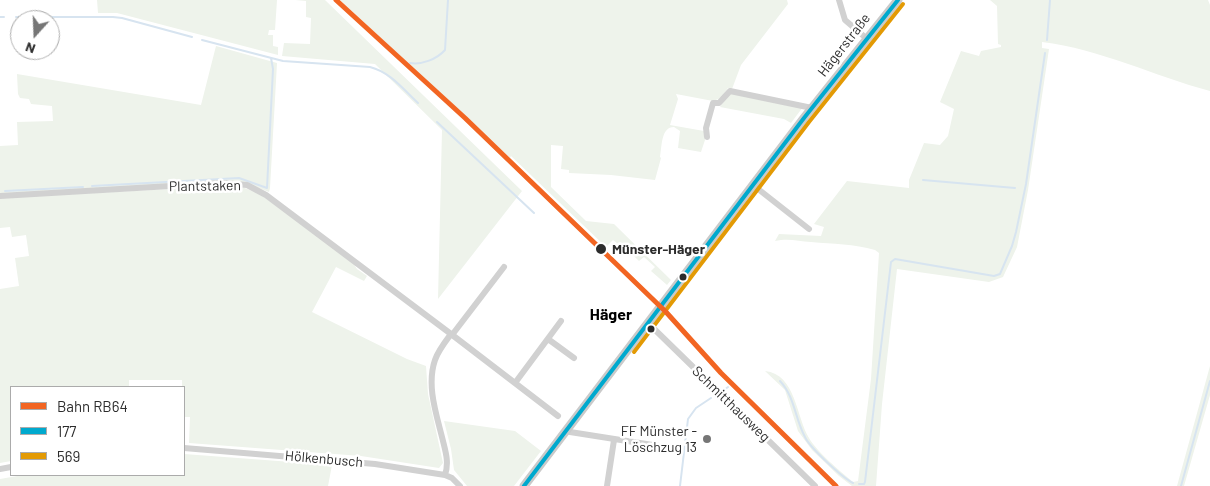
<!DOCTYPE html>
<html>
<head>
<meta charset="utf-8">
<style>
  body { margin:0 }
  #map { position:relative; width:1210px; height:486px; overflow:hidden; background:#fff; font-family:Barlow,sans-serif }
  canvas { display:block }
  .legend { position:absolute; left:10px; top:386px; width:175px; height:90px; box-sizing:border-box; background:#fff; border:1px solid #ababab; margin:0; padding:6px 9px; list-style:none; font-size:15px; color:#2c2c2c }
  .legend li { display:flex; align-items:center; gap:10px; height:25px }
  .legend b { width:25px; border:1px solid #ababab }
  .north { position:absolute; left:10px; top:10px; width:50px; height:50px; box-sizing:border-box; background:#fff; border:1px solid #ababab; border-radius:50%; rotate:200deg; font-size:14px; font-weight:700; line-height:20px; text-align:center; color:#2c2c2c }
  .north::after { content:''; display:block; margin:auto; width:18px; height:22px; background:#767676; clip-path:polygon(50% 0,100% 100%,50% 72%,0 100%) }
</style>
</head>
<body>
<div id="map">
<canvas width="1210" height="486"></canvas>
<ul class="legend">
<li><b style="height:6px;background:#f26522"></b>Bahn RB64</li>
<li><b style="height:6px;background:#00a9ce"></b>177</li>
<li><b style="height:6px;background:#e39a04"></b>569</li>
</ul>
<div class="north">N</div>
</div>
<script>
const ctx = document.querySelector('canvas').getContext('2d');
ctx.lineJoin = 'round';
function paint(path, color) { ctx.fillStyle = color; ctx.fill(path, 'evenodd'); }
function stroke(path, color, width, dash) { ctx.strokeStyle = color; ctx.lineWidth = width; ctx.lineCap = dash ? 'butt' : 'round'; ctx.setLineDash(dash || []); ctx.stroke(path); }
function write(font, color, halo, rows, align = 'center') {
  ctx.font = font + ' Barlow,sans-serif'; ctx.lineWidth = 5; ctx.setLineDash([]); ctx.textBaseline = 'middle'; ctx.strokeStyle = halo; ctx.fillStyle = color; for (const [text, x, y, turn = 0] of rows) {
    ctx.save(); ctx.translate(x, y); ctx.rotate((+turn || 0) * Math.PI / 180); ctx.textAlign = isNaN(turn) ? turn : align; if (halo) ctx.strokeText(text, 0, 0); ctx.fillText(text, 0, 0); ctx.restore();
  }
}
paint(new Path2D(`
  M97 0H277L275 30H269L268 35H273V46L278 47V55L117 13H98Z
  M295 0H325L522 191 438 299 442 130 375 64 282 56 284 43 310 44 311 18 306 17V1Z
  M340 0H787L788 4 741 65 732 89 728 88 721 98 713 101 676 94 678 99 670 125 704 131 706 137 701 152 678 148 680 131 674 127C661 127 662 146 660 157L661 158 655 180 611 175 569 173V170L561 169 563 146 551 145V187L586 221 614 224 671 280 667 285 651 271 655 267 644 257 639 261 634 256 638 251 631 245 627 249 620 242 618 244 613 240 606 247 511 156 510 158Z
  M990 0H1208L1210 5V91C1154 76 1100 49 1042 42V48L1049 49 1028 190 1017 247 1003 277 989 282 897 269 882 404 876 486H852L839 476 812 450 798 431 785 390 765 371C796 374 796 417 809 438 817 452 840 471 853 482L858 481 871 379 879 253 875 250C854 244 833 244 811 242 798 241 788 238 775 241L779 234 821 236 824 227 814 224 847 181 909 188V180L924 143 940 145 948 136 954 109 940 102 961 51 979 56 981 51 1001 47V45L998 44 997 6Z
  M216 46 277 63 270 188 269 192 246 183 0 194V146L18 145 17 122 53 121 52 106 31 104 29 99 20 98 18 94 17 74 201 105Z
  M730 93 803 107 791 123 784 119 720 107Z
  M229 186 242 187 260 194 353 263 357 269 367 276 364 281 336 267 312 312 407 359 426 366 428 394 443 463 439 468 361 456 189 443 190 417H184V387H182V380H129V387H11V461L0 463V289L19 286 15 258 29 256 26 235 12 237 10 227 0 228V198Z
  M1210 366V395L1184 486H1177Z
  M444 421 515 431 541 451 514 486H467L454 470 451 449Z
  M184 454 332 465 328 486H0V479L23 475H184Z`), '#eef3eb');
stroke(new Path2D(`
  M0 17H4
  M16 17H113L122 18 192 37
  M202 40 283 61 370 67C390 72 403 89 418 103
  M1047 40 1050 0
  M410 63C422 65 437 59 445 50L448 0
  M437 122 534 213
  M923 180 1015 188
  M92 186 239 178 267 188 273 69 271 58
  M5 191 83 187
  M780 381C795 397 795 419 805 437 810 448 843 478 853 483
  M724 390 728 387
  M859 484H864L865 482 891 262 895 259 994 276 1000 274 1012 246 1016 232 1026 184 1045 53
  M680 486 688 419 696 408 711 398
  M1181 486 1210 381`), '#d7e4f0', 2);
stroke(new Path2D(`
  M839 0 845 20 866 38
  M707 137 706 128 713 103H719L730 91 812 108
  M753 185 809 229
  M0 196 222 183 247 185 266 195 451 334C445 342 438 351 435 360 426 386 437 416 443 441 446 453 449 463 445 475
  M648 323 815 486
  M451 334 558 416
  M452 335 504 267
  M548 339 574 358
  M515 383 561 321
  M566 430 570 432 659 446
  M184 448 375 464 445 475 452 478 460 486
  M0 469 11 467
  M607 486 614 440`), '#d1d1d1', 6);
stroke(new Path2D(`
  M524 486 804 118 898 0`), '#cacaca', 9);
stroke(new Path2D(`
  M524 486 804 118 898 0`), '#00a9ce', 4);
stroke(new Path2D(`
  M634 352 809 122 903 4`), '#e39a04', 4);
stroke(new Path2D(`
  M336 0 465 118 666 312 721 373 836 486`), '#f26522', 5);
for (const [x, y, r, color] of [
  [601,249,6,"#2c2c2c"],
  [683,277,4.5,"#2c2c2c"],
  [651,329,4.5,"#2c2c2c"],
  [707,439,5,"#767676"]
]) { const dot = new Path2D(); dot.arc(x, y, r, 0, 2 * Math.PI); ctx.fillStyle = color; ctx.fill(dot); stroke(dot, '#fff', 2); }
write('14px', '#2c2c2c', '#fff', [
  ["Hägerstraße",844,45,-52],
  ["Plantstaken",205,186,-1],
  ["Schmitthausweg",731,404,44],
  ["Hölkenbusch",324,459,5]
]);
write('bold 14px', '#2c2c2c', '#fff', [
  ["Münster-Häger",612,249]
], 'left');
write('14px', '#2c2c2c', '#fff', [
  ["FF Münster -",697,431],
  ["Löschzug 13",697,447]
], 'right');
write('bold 16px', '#000', '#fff', [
  ["Häger",611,315]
]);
</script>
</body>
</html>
